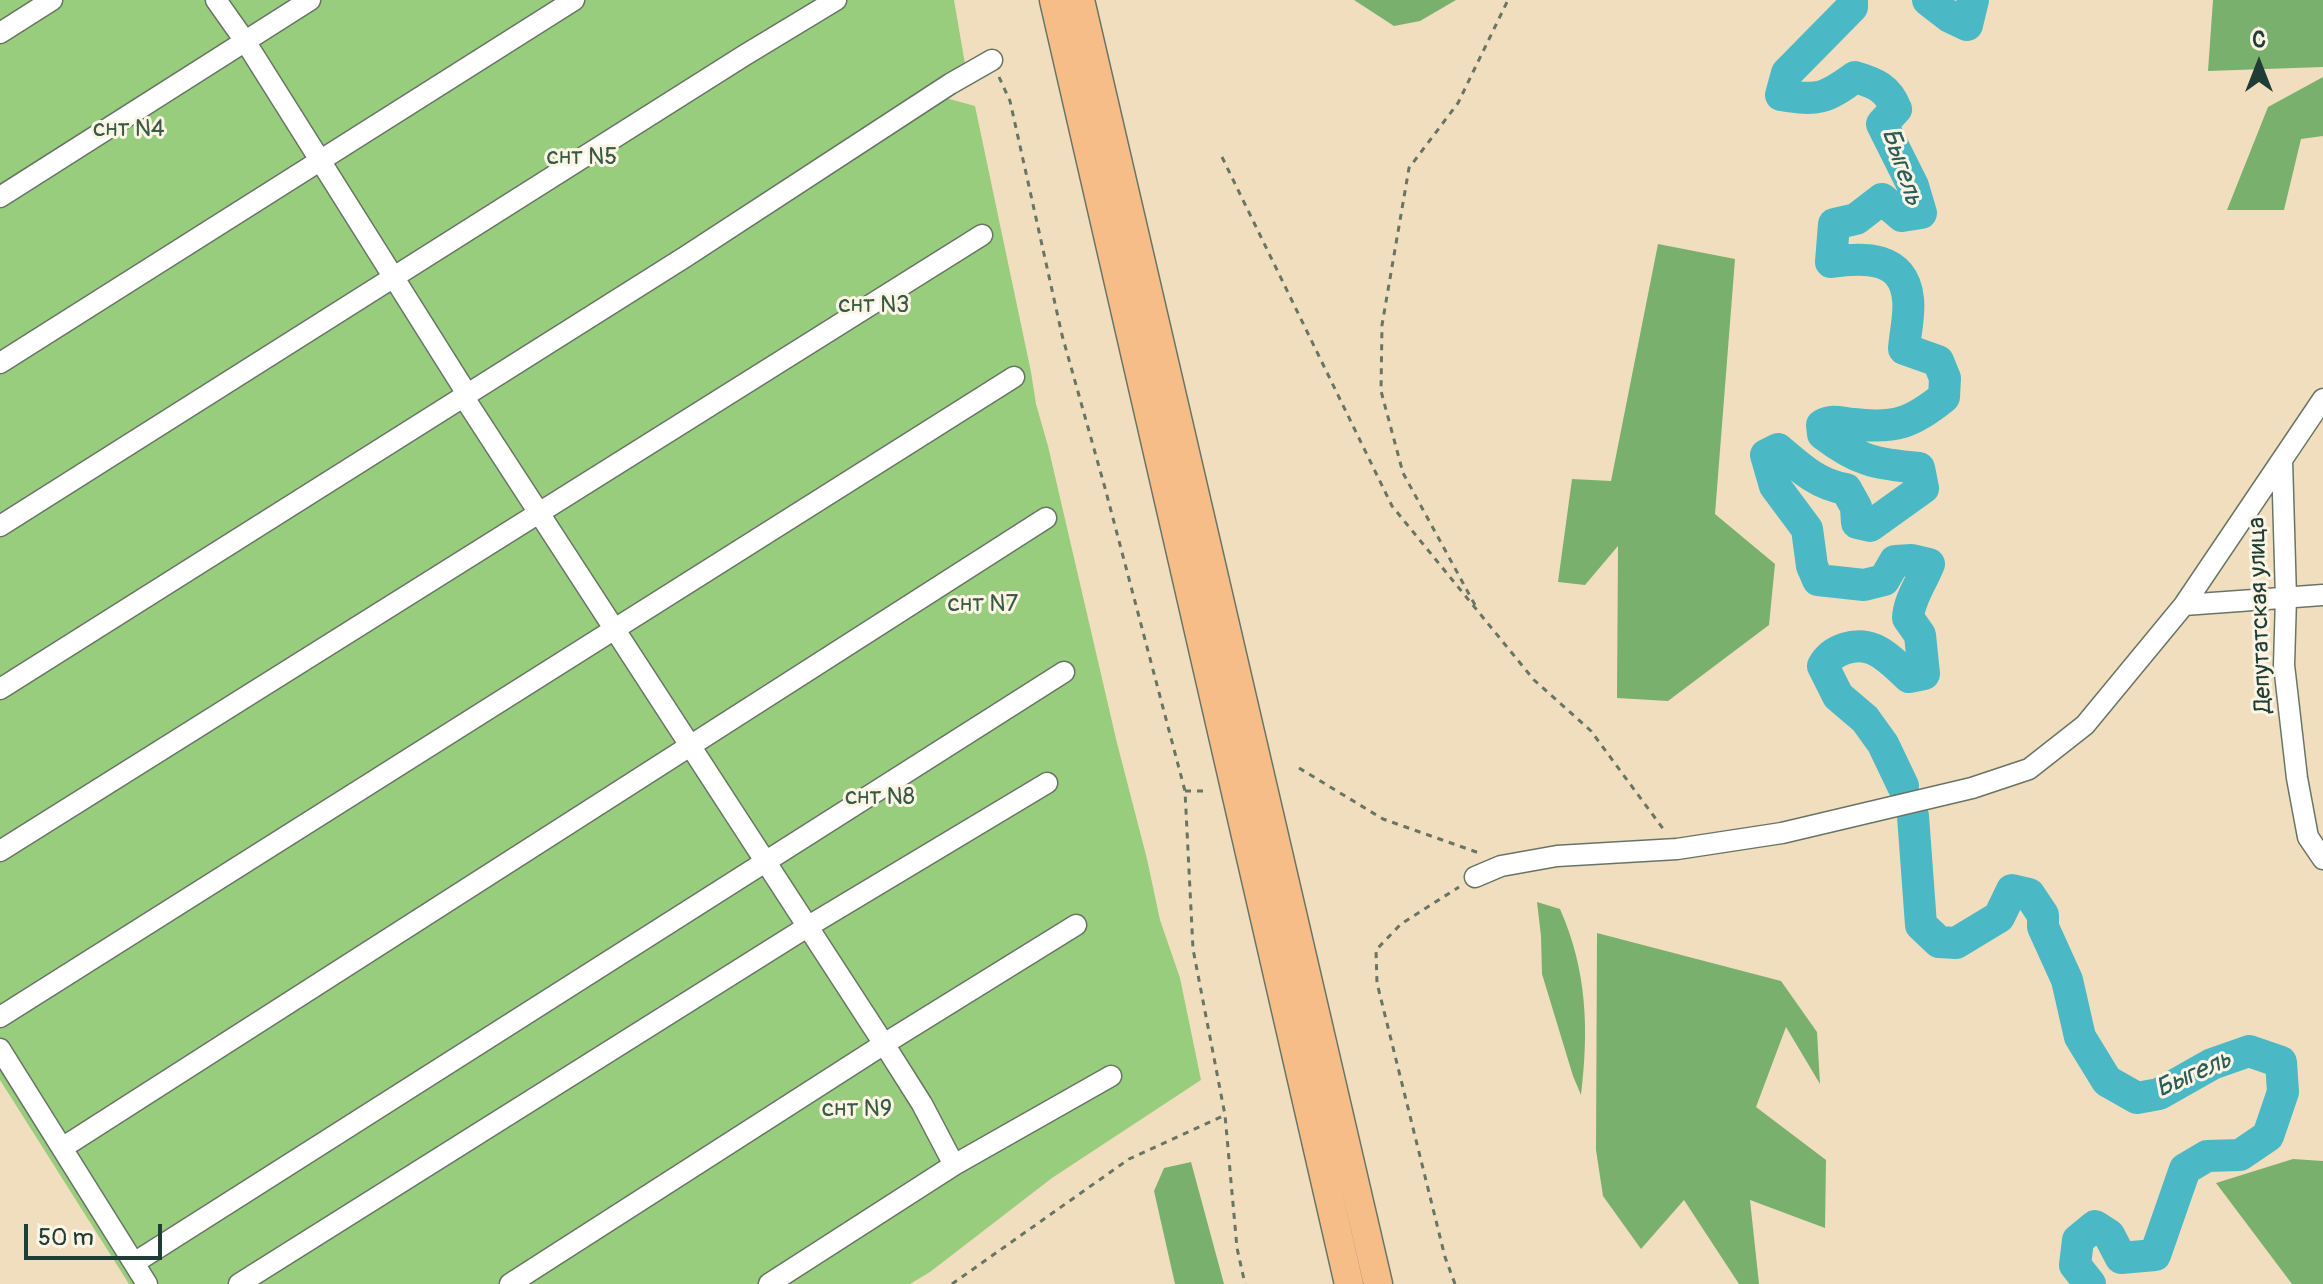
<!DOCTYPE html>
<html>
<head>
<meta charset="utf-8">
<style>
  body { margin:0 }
  #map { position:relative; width:2323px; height:1284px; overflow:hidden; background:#f1debf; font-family:Pangolin,sans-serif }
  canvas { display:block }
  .north { position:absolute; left:2219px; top:24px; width:80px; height:80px; -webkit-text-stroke:6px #fcf5e5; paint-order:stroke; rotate:0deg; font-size:22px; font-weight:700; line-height:32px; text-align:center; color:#1f3d34 }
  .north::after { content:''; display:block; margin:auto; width:28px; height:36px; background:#1f3d34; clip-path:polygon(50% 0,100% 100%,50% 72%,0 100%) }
  .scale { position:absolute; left:24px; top:1224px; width:138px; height:36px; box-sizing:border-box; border:4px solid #1f3d34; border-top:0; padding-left:10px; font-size:24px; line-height:28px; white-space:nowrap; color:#1f3d34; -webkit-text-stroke:6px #fcf5e5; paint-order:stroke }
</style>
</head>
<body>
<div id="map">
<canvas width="2323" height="1284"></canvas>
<div class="north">С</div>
<div class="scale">50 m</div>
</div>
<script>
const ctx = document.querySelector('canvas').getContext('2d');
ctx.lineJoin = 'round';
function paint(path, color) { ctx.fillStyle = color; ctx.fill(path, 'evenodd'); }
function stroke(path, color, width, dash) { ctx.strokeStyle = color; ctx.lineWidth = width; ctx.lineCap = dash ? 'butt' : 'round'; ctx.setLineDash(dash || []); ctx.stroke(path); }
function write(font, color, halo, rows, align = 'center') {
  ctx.font = font + ' Pangolin,sans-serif'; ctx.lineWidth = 6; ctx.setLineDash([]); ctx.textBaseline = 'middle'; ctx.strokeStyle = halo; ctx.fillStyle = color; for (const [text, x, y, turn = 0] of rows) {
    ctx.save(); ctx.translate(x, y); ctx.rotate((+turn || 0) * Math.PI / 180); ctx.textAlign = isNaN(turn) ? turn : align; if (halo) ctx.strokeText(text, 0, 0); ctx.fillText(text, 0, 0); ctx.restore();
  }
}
paint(new Path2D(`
  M0 0H954L965 64 657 270 0 682Z
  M942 97 975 106 1031 372 1036 404 1048 446 1117 743 1147 859 1160 920 1180 978 1201 1080 1052 1178 930 1272 910 1284H129L0 1080V695Z`), '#99cd7e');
paint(new Path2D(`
  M1354 0H1456L1420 21 1394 26Z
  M2213 0H2323V67L2208 71Z
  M2323 77V136L2301 139 2284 210H2227L2268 107Z
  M1658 244 1735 259 1715 514 1775 564 1769 625 1668 701 1617 698 1618 546 1585 585 1558 582 1572 479 1611 481Z
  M1537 902 1560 909C1587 970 1589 1029 1581 1095L1573 1076 1542 974 1541 936Z
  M1597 933 1781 981 1817 1032 1820 1084 1786 1027 1756 1107 1826 1160 1825 1228 1750 1200 1759 1284H1739L1684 1200 1641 1249 1603 1196 1596 1150Z
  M2293 1159 2323 1161V1284H2292L2216 1183Z
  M1191 1162 1224 1284H1175L1154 1191 1164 1168Z`), '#7ab06d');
stroke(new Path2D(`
  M1852 0V7L1787 73 1781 95C1818 101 1825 99 1855 77 1875 83 1888 88 1896 109L1882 124 1913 186 1921 213 1902 216 1882 199 1856 219 1834 224 1831 262C1864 257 1904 256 1908 299 1910 315 1905 333 1904 349L1938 361 1945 378 1944 397C1912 423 1895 429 1853 424 1841 423 1833 419 1822 425L1823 434C1858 461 1876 464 1919 468L1923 488 1870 526 1857 523 1856 507 1846 489C1818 485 1799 467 1778 449L1766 455 1775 486 1807 529 1812 566 1818 580 1864 585 1884 580 1895 561 1912 560 1929 564C1922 582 1909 599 1908 618L1920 635 1924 674 1909 677C1899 668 1886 654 1873 649 1856 642 1832 649 1823 666L1838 696 1865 719 1883 744 1903 786
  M1928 0 1950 17 1967 25 1973 0
  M1913 816 1921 925 1939 942 1956 943 1999 917 2012 890 2029 894 2043 915V927L2067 980 2080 1037 2107 1081 2137 1098 2159 1094 2212 1064 2249 1051 2281 1062 2283 1092 2268 1136 2240 1155 2207 1156 2185 1169 2155 1255 2121 1258 2109 1235 2095 1226 2078 1240 2075 1265 2090 1284`), '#4bb9c5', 32);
const minor = new Path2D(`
  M216 0 245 41 462 386
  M0 33 52 0
  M0 197 310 0
  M0 363 574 0
  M463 396 884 1044 922 1104 954 1165
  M2282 460 2286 598 2284 665 2297 778 2308 837 2323 859
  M0 526 745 55 836 0
  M2184 605 2323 595
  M0 689 685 257 950 84 992 60
  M0 851 982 235
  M1475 877 1501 866 1557 856 1677 849 1782 833 1972 788 2029 769 2085 725 2184 605 2323 399
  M0 1017 1014 377
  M0 1049 147 1284
  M62 1148 1046 518
  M134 1263 1064 672
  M239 1284 807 927 1047 783
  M510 1284 884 1044 1076 925
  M769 1284 954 1165 1111 1076`);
const highway = new Path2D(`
  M1054 0 1349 1284
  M1080 0 1378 1284`);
stroke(minor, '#687565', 23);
stroke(highway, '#687565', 31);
stroke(new Path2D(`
  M999 77 1010 101 1062 335 1105 488 1185 791 1193 949 1225 1115 1237 1248 1245 1284
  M1222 157 1392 506 1534 680 1591 731 1664 830
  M1475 605 1403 473 1381 391 1382 325 1409 168 1458 103 1508 0
  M1299 768 1383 819 1482 854
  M1185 791H1203
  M952 1284 1129 1159 1225 1115
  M1455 1284 1445 1257 1377 983 1376 950 1401 924 1459 887`), '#687565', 3, [6, 6]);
stroke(minor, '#fff', 20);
stroke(highway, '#f7bd88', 28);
write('24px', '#375a43', '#fcf5e5', [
  ["снт N4",129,130],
  ["снт N5",582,158],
  ["снт N3",874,306],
  ["снт N7",983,605],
  ["снт N8",880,798],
  ["снт N9",857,1110]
]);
write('24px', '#1f3d34', '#fcf5e5', [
  ["Депутатская улица",2261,615,-92]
]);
write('italic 26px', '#2a5c58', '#fcf5e5', [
  ["Быгель",1901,167,71],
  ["Быгель",2194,1075,-24]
]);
</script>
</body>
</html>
